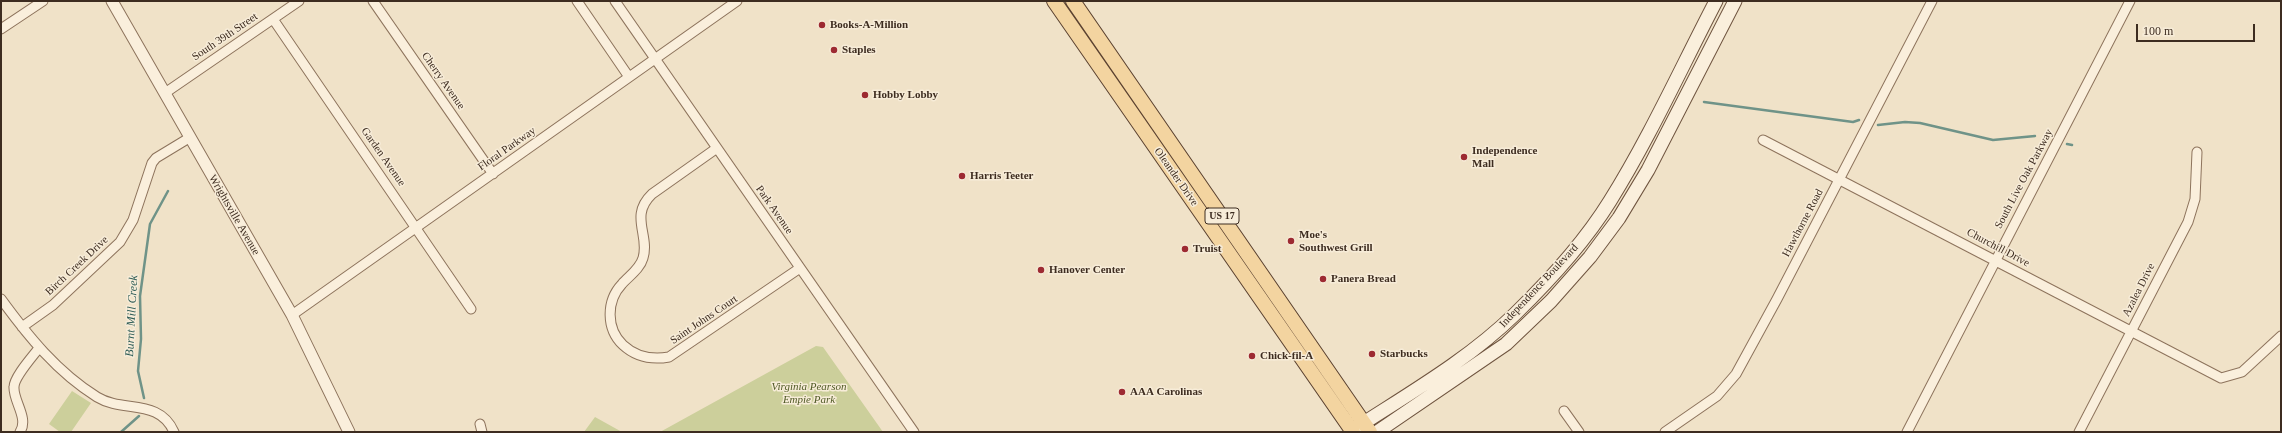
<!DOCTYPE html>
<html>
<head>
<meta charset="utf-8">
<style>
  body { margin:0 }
  #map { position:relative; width:2282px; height:433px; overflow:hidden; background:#f0e2c8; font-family:"Times New Roman",serif }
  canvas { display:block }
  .frame { position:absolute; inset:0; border:2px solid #3d2c20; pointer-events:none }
  .scale { position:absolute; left:2136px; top:24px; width:119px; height:18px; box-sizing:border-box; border:2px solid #3d2c20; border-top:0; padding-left:5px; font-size:12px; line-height:14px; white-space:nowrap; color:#3d2c20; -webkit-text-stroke:3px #f7ecd8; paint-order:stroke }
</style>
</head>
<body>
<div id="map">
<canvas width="2282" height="433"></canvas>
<div class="frame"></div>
<div class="scale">100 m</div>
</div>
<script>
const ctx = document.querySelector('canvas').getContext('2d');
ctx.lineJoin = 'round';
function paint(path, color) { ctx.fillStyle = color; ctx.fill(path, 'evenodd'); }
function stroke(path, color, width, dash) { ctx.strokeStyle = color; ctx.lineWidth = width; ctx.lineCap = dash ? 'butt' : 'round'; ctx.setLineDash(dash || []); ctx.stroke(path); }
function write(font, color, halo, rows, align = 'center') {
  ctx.font = font + ' "Times New Roman",serif'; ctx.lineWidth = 3; ctx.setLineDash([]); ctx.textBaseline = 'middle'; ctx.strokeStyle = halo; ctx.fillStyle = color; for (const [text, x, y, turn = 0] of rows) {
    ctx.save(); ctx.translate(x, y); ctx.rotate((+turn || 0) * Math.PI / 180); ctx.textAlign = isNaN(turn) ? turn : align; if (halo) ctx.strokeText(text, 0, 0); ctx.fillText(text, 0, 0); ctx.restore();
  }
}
paint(new Path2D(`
  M816 346 823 347 883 432H660Z
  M72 391 91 403 71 432H60L49 424Z
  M595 417 622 432H584Z`), '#cccf9b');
stroke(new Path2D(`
  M1704 102 1853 122 1859 120
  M1878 125 1905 122 1920 123 1993 140 2035 136
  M2067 144 2072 145
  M144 398 138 371 141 339 140 296 150 224 168 191
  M121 432 139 416`), '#6f9388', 2.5);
const minor = new Path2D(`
  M373 1 493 174
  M577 1 629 77
  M615 1 914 432
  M273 19 471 309
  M1 29 43 1
  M165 93 299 1
  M1763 140 2221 378 2242 372 2281 336
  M717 148 652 194C629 216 650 235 643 258 640 269 629 276 622 284 606 301 606 329 623 345 636 357 652 360 669 357L800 268
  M1 299C28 336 57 372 97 397 123 413 159 398 174 432
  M292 315 737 1
  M22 327 53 305 120 242 133 220 152 163 156 158 189 138
  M1564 411 1579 432
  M480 424 482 432
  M20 432C29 418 13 401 14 387 14 377 33 356 39 348
  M1665 432 1717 396 1736 374 1777 299 1932 1
  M1907 432 2130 1
  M2079 432 2188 222 2195 199 2197 152`);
const tertiary = new Path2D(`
  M112 1 292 315 349 432`);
const secondary = new Path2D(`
  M1356 428C1410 393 1469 359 1515 314 1550 280 1584 243 1610 201 1650 137 1681 68 1716 1
  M1377 432 1506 344 1551 301 1590 257 1619 218 1648 170 1735 1`);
const primary = new Path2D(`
  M1054 1 1353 432
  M1073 1 1370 432`);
stroke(minor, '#8d735c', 11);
stroke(tertiary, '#8d735c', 13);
stroke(secondary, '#6f543f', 15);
stroke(primary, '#5b4230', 16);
stroke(minor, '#faefdc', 9);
stroke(tertiary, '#faefdc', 11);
stroke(secondary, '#faefdc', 13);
stroke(primary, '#f3d4a0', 14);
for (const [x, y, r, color] of [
  [822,25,4,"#9d2a32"],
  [834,50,4,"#9d2a32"],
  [865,95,4,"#9d2a32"],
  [1464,157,4,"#9d2a32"],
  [962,176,4,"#9d2a32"],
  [1291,241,4,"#9d2a32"],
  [1185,249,4,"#9d2a32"],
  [1041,270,4,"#9d2a32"],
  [1323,279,4,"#9d2a32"],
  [1372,354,4,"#9d2a32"],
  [1252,356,4,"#9d2a32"],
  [1122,392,4,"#9d2a32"]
]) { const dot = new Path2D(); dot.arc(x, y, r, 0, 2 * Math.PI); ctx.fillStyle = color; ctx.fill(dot); stroke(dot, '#f7ecd8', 1.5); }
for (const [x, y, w] of [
  [1222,216,34]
]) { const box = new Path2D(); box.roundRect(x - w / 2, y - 8, w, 16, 3); ctx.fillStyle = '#f7ecd8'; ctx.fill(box); stroke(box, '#3d2c20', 1); }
write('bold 10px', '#3d2c20', null, [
  ["US 17",1222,216]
]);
write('bold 11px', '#3d2c20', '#f7ecd8', [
  ["Books-A-Million",830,25],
  ["Staples",842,50],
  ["Hobby Lobby",873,95],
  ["Independence",1472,151],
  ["Mall",1472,164],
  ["Harris Teeter",970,176],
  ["Moe's",1299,235],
  ["Southwest Grill",1299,248],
  ["Truist",1193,249],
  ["Hanover Center",1049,270],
  ["Panera Bread",1331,279],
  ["Starbucks",1380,354],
  ["Chick-fil-A",1260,356],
  ["AAA Carolinas",1130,392]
], 'left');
write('11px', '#3d2c20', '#f7ecd8', [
  ["South 39th Street",225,37,-34],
  ["Cherry Avenue",443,81,55],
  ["Floral Parkway",507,149,-35],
  ["Garden Avenue",383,157,55],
  ["Oleander Drive",1176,177,55],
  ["South Live Oak Parkway",2024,179,-62],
  ["Park Avenue",774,210,55],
  ["Wrightsville Avenue",234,215,60],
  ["Hawthorne Road",1803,223,-62],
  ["Churchill Drive",1998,248,28],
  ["Birch Creek Drive",77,266,-43],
  ["Independence Boulevard",1539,286,-47],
  ["Azalea Drive",2139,290,-63],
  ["Saint Johns Court",704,320,-34]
]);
write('italic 11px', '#505a26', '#f7ecd8', [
  ["Virginia Pearson",809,387],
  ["Empie Park",809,400]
]);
write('italic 12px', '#2f5d57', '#f7ecd8', [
  ["Burnt Mill Creek",132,316,-87]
]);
</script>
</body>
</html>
